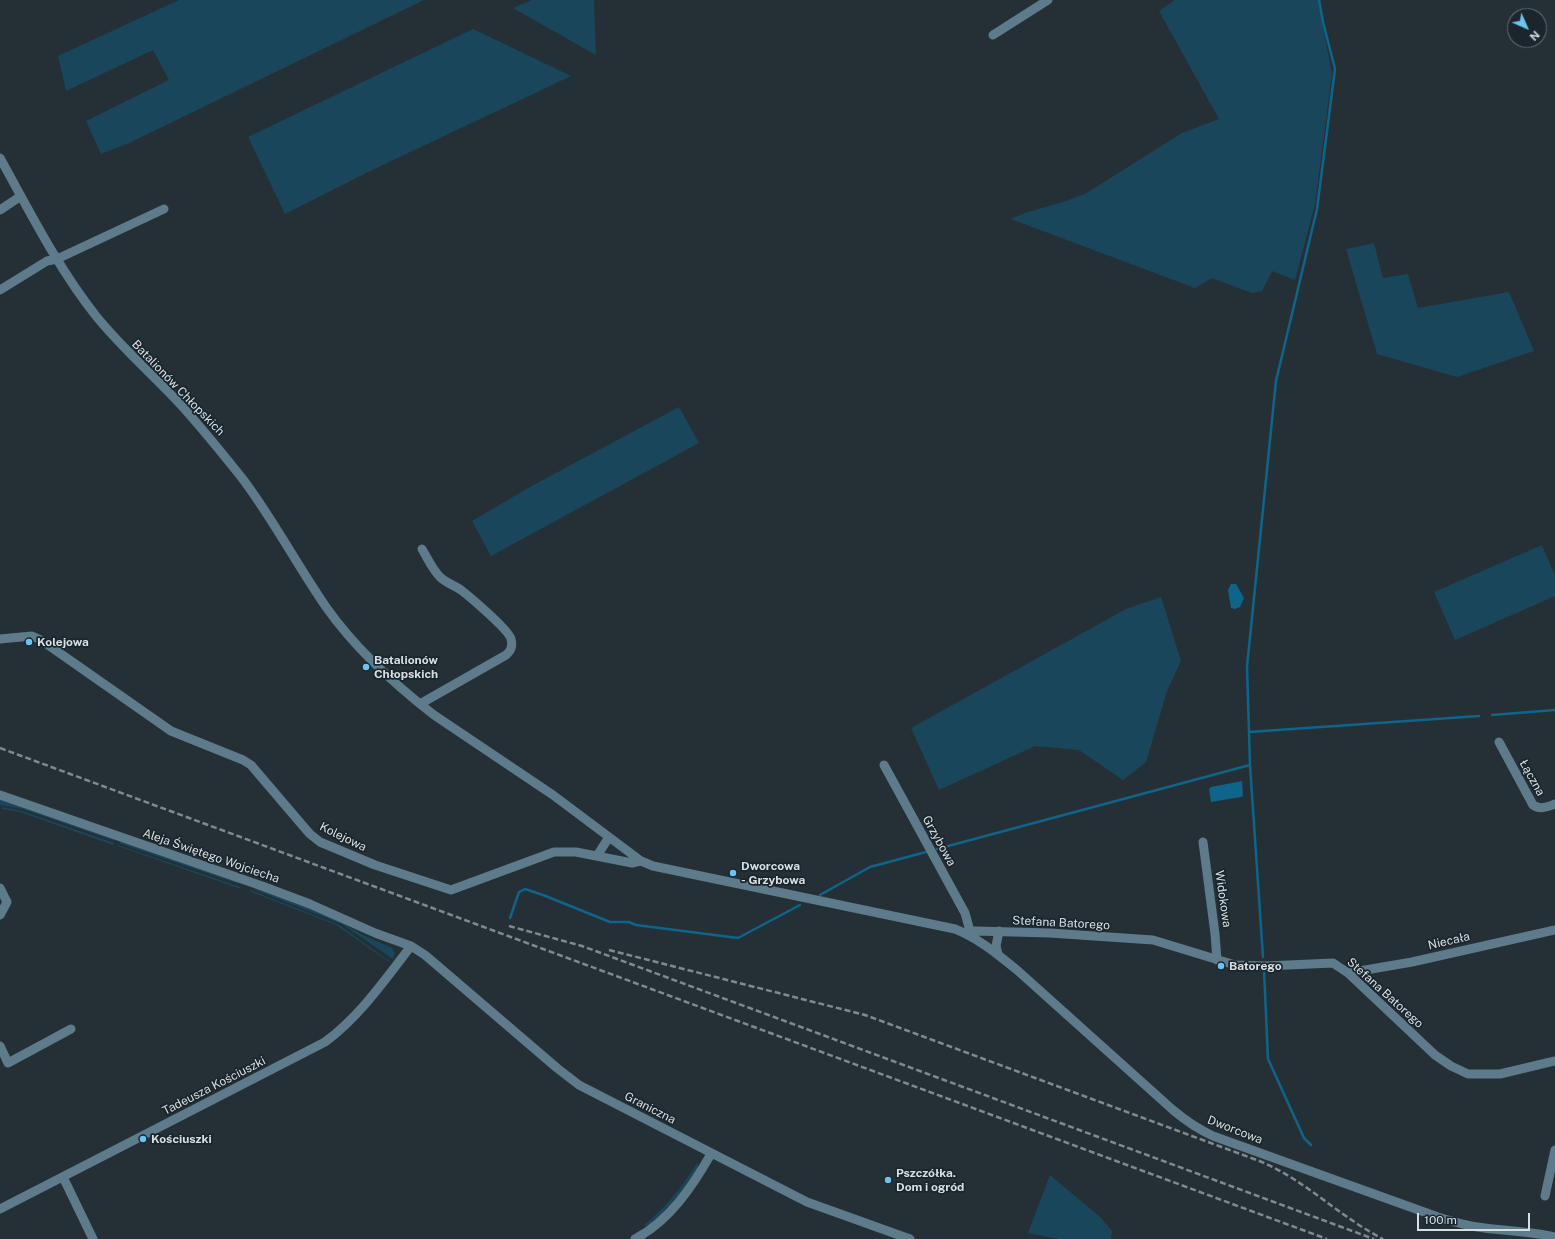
<!DOCTYPE html>
<html>
<head>
<meta charset="utf-8">
<style>
  body { margin:0 }
  #map { position:relative; width:1555px; height:1239px; overflow:hidden; background:#253036; font-family:"Public Sans",sans-serif }
  canvas { display:block }
  .north { position:absolute; left:1507px; top:8px; width:40px; height:40px; box-sizing:border-box; background:#1b262c; border:1px solid #677075; border-radius:50%; rotate:135deg; font-size:11px; font-weight:700; line-height:16px; text-align:center; color:#d8dfe3 }
  .north::after { content:''; display:block; margin:auto; width:14px; height:18px; background:#6bc3f2; clip-path:polygon(50% 0,100% 100%,50% 72%,0 100%) }
  .scale { position:absolute; left:1417px; top:1213px; width:113px; height:18px; box-sizing:border-box; border:2px solid #d8dfe3; border-top:0; padding-left:5px; font-size:12px; line-height:14px; white-space:nowrap; color:#d8dfe3; -webkit-text-stroke:3px #1b262c; paint-order:stroke }
</style>
</head>
<body>
<div id="map">
<canvas width="1555" height="1239"></canvas>
<div class="north">N</div>
<div class="scale">100 m</div>
</div>
<script>
const ctx = document.querySelector('canvas').getContext('2d');
ctx.lineJoin = 'round';
function paint(path, color) { ctx.fillStyle = color; ctx.fill(path, 'evenodd'); }
function stroke(path, color, width, dash) { ctx.strokeStyle = color; ctx.lineWidth = width; ctx.lineCap = dash ? 'butt' : 'round'; ctx.setLineDash(dash || []); ctx.stroke(path); }
function write(font, color, halo, rows, align = 'center') {
  ctx.font = font + ' "Public Sans",sans-serif'; ctx.lineWidth = 3.5; ctx.setLineDash([]); ctx.textBaseline = 'middle'; ctx.strokeStyle = halo; ctx.fillStyle = color; for (const [text, x, y, turn = 0] of rows) {
    ctx.save(); ctx.translate(x, y); ctx.rotate((+turn || 0) * Math.PI / 180); ctx.textAlign = isNaN(turn) ? turn : align; if (halo) ctx.strokeText(text, 0, 0); ctx.fillText(text, 0, 0); ctx.restore();
  }
}
paint(new Path2D(`
  M179 0H424L129 143 101 154 86 121 169 80 153 50 66 91 58 56Z
  M532 0H594L596 55 513 8Z
  M1175 0H1318L1332 74 1315 204 1295 280 1272 271 1262 291 1252 293 1212 278 1195 288 1011 219 1025 213 1066 201 1085 194 1182 133 1219 119 1159 11Z
  M473 29 571 76 368 172 285 214 248 137Z
  M1374 243 1383 278 1408 274 1418 308 1509 292 1534 351 1457 377 1377 354 1346 249Z
  M679 407 699 443 491 556 472 521 528 488Z
  M1542 545 1555 576V596L1455 640 1434 592Z
  M1161 597 1181 661 1167 691 1146 762 1123 780 1079 750 1035 746 939 790 911 728 1126 609Z
  M0 799 114 839 115 841 23 809 0 805Z
  M2 807 22 811 114 843 113 845 20 812 2 809Z
  M121 841 237 882 239 884 119 843Z
  M118 845 240 887 241 889 118 846Z
  M257 888 332 917 361 934 392 948 395 953 393 959 342 924 253 889Z
  M250 890 339 925 389 961V962L336 925 249 891Z
  M697 1163 698 1165V1168C689 1181 659 1227 643 1226 665 1208 682 1188 697 1163Z
  M1050 1175 1100 1217 1112 1231 1111 1239H1059L1028 1233Z`), '#1a465c');
paint(new Path2D(`
  M1231 584H1236L1244 598 1240 607 1235 609 1231 608 1228 590Z
  M1242 781 1243 796 1241 797 1211 802 1209 789 1211 787Z`), '#0f6489');
stroke(new Path2D(`
  M1492 715 1555 710
  M1249 732 1479 716
  M1250 765 1263 957
  M937 849 1250 765 1247 667 1276 381 1317 209 1335 69 1323 22 1319 0
  M820 895 870 867 926 852
  M510 918 519 892 525 889 543 895 610 922H629L636 925 738 938 800 905
  M1264 970 1268 1059 1304 1138 1311 1145`), '#0f6489', 2.5);
stroke(new Path2D(`
  M993 35 1048 0
  M0 158C30 212 58 268 96 316 122 348 152 374 180 404 202 428 222 453 242 478 273 519 297 565 326 607 355 648 394 684 434 715L553 795 641 861 653 866 955 929C978 938 997 954 1017 970L1173 1110C1186 1121 1198 1129 1213 1136L1438 1217C1451 1221 1464 1225 1477 1227 1503 1231 1530 1231 1555 1237
  M0 210 21 196
  M0 290 47 261 57 259 164 209
  M0 639 32 636 41 640 171 731 243 760 251 765 303 826 310 834 320 842 375 865 451 890 554 852H576L632 863 641 861
  M420 704 506 655C511 651 513 646 511 639 509 630 470 597 461 590 454 585 446 583 440 577 432 569 428 559 422 549
  M1499 742 1533 805C1540 810 1547 807 1555 804
  M884 765 965 913 970 931
  M0 795 262 886 310 904 375 933 411 946 425 955 557 1068 579 1085 807 1202 910 1239
  M1203 842 1215 934 1217 960
  M597 856 609 837
  M0 888 7 902 0 915
  M965 933 970 931H976L1050 933 1153 940 1235 965 1266 966 1333 963 1348 973 1435 1055 1451 1066 1468 1074H1500L1555 1061
  M998 954 996 946 999 931
  M1348 973 1412 962 1555 930
  M0 1046 8 1063 71 1029
  M63 1177 93 1239
  M1545 1196 1555 1150
  M0 1209 325 1042C359 1017 385 980 411 946
  M635 1239C670 1220 692 1187 711 1154`), '#5e7b8c', 9);
stroke(new Path2D(`
  M0 748 1327 1239
  M509 926 582 946 1374 1239
  M609 950 865 1015 1262 1162C1306 1181 1340 1217 1383 1239`), '#80898e', 2.5, [6, 3]);
for (const [x, y, r, color] of [
  [29,642,4,"#6bc3f2"],
  [366,667,4,"#6bc3f2"],
  [733,873,4,"#6bc3f2"],
  [1221,966,4,"#6bc3f2"],
  [143,1139,4,"#6bc3f2"],
  [888,1180,4,"#6bc3f2"]
]) { const dot = new Path2D(); dot.arc(x, y, r, 0, 2 * Math.PI); ctx.fillStyle = color; ctx.fill(dot); stroke(dot, '#1b262c', 1.5); }
write('12px', '#d8dfe3', '#1b262c', [
  ["Batalionów Chłopskich",178,388,46],
  ["Łączna",1532,778,61],
  ["Kolejowa",343,837,26],
  ["Grzybowa",939,841,61],
  ["Aleja Świętego Wojciecha",211,856,19],
  ["Widokowa",1223,899,82],
  ["Stefana Batorego",1061,923,3],
  ["Niecała",1449,941,-13],
  ["Stefana Batorego",1385,993,42],
  ["Tadeusza Kościuszki",214,1086,-27],
  ["Graniczna",650,1108,27],
  ["Dworcowa",1235,1130,21]
]);
write('bold 12px', '#d8dfe3', '#1b262c', [
  ["Kolejowa",37,642],
  ["Batalionów",374,660],
  ["Chłopskich",374,674],
  ["Dworcowa",741,866],
  ["- Grzybowa",741,880],
  ["Batorego",1229,966],
  ["Kościuszki",151,1139],
  ["Pszczółka.",896,1173],
  ["Dom i ogród",896,1187]
], 'left');
</script>
</body>
</html>
